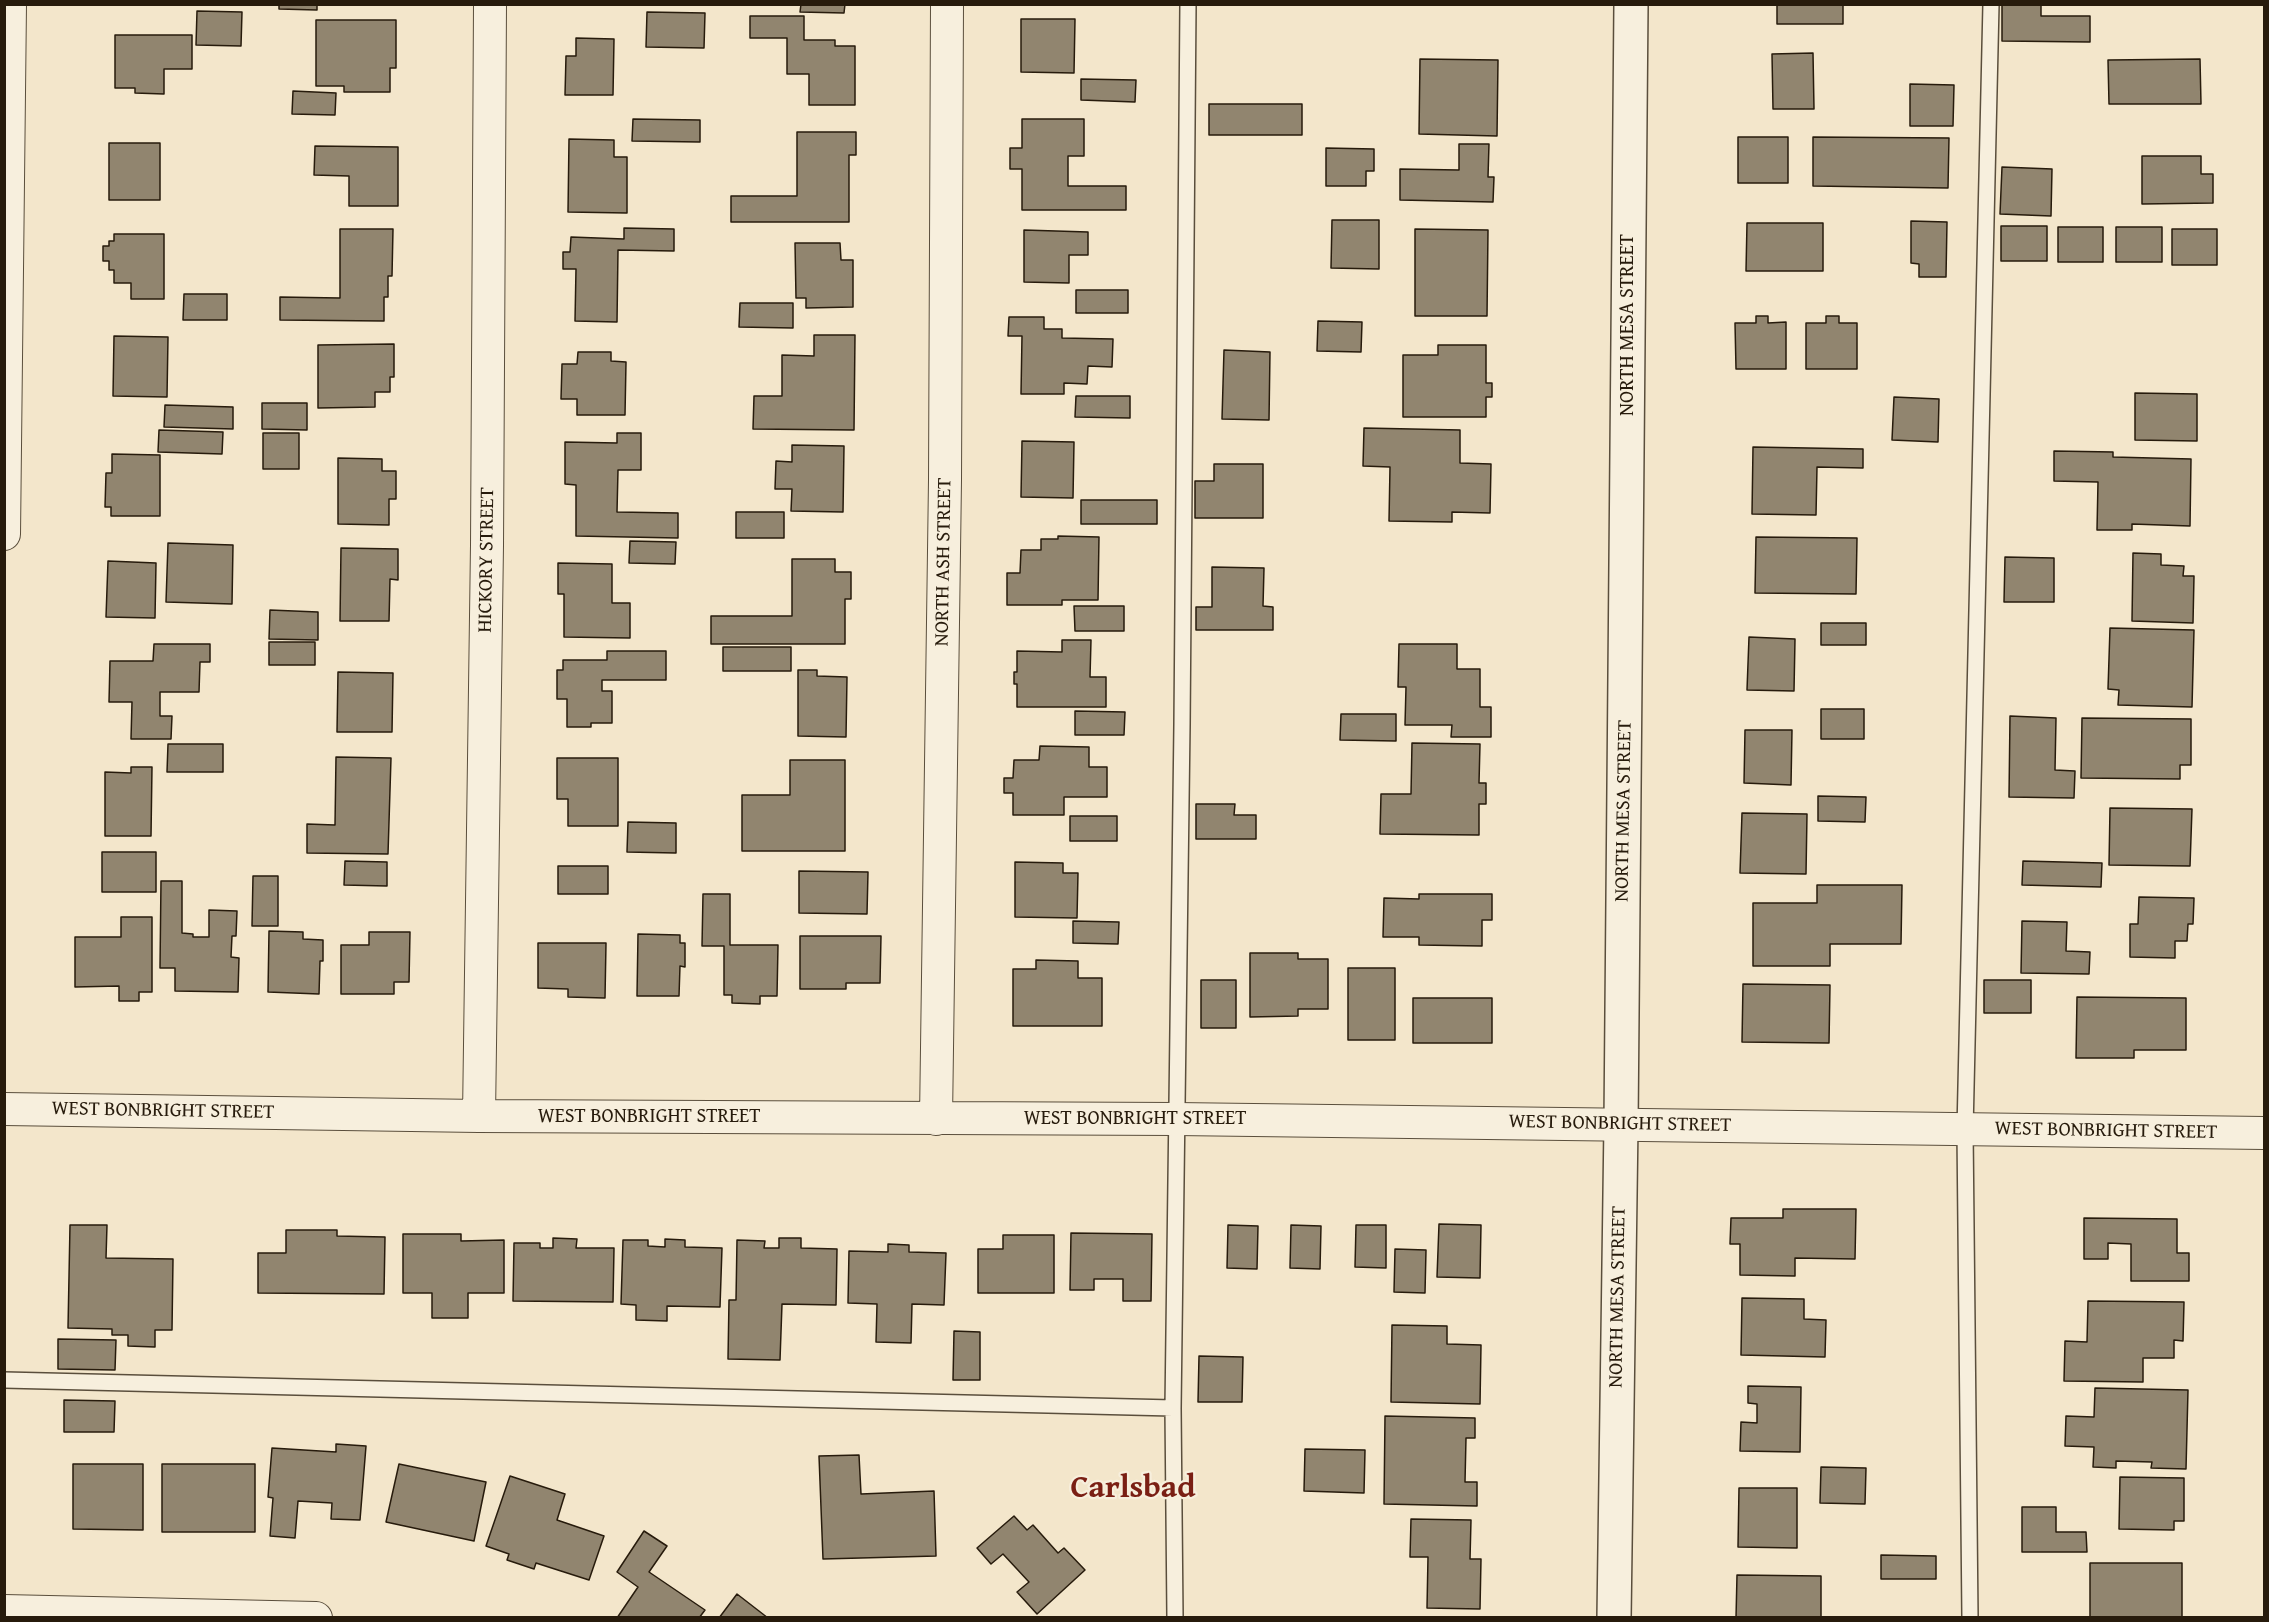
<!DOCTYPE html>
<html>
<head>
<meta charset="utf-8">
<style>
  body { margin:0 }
  #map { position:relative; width:2269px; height:1622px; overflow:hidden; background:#f3e6cb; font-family:"Gentium Book Plus",serif }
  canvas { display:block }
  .frame { position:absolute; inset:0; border:6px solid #271b0c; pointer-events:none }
</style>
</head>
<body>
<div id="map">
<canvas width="2269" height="1622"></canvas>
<div class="frame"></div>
</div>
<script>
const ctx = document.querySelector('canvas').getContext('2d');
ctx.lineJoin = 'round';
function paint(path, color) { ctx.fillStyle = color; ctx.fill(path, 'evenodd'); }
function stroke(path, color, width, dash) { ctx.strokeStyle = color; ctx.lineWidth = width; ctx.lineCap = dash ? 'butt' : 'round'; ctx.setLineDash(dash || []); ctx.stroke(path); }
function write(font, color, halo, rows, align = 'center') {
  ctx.font = font + ' "Gentium Book Plus",serif'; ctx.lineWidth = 4.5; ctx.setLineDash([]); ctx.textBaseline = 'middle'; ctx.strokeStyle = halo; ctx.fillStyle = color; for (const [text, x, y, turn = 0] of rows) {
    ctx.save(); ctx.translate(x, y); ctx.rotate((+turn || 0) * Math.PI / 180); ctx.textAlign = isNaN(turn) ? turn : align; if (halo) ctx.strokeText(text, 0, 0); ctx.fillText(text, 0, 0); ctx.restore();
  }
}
const building = new Path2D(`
  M279 4H317V10L279 9Z
  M801 4H845L844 13 800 12Z
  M1777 4H1843V24H1777Z
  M2002 4H2041V16H2090V42L2002 41Z
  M197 11 242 12 241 46 196 45Z
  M647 12 705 13 704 48 646 47Z
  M750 16H804V40H835V46H855V105H809V74H787V38H750Z
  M1021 19H1075L1074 73 1021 72Z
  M316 20H396V68H390V92H344V86H316Z
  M115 35H192V69H164V94L135 93V88H115Z
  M576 38 614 39 613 95H565L566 56H576Z
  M1813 53 1814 109H1773L1772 54Z
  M1420 59 1498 60 1497 136 1419 134Z
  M2200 59 2201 104H2109L2108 60Z
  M1081 79 1136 80 1135 102 1081 100Z
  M1910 84 1954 85 1953 126H1910Z
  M293 91 336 93 335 115 292 114Z
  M1209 104H1302V135H1209Z
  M633 119 700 120V142L632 141Z
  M1022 119H1084V156H1068V186H1126V210H1022V169H1010V148H1022Z
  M797 132H856V155H849V222H731V196H797Z
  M1738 137H1788V183H1738Z
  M1813 137 1949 138 1948 188 1813 186Z
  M569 139 614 140V157H627V213L568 212Z
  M109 143H160V200H109Z
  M1459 144H1489L1488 177H1494L1493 202 1400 200V169L1459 170Z
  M315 146 398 147V206H349V176L314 175Z
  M1326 148 1374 149V171H1366V186H1326Z
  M2142 156H2201V174H2213V203L2142 204Z
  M2002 167 2052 169 2051 216 2000 214Z
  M1332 220H1379V269L1331 268Z
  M1911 221 1947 222 1946 277H1919V264L1911 263Z
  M1747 223H1823V271H1746Z
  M2001 226H2047V261H2001Z
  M2058 227H2103V262H2058Z
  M2116 227H2162V262H2116Z
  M624 228 674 229V251L618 250 617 322 575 321 576 269H563V252H570L571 237 624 239Z
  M340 229H393L392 276H388V297H384V321L280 320V297L340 298Z
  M1415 229 1488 230 1487 316H1415Z
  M2172 229H2217V265H2172Z
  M1024 230 1088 232V255H1069V283L1024 282Z
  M114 234H164V299H131V283H114V270H109V261H103V246H109V241H114Z
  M795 243H840L841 260H853V307L806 308V298H796Z
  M1076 290H1128V313H1076Z
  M184 294H227V320H183Z
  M740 303H793V328L739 327Z
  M1756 316H1768V323L1786 322V369H1736L1735 323H1756Z
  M1826 316H1839V323H1857V369H1806V323H1826Z
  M1009 317H1044V329H1062V338L1113 339 1112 367 1088 366 1087 384 1064 383V394H1021L1022 336H1008Z
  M1318 321 1362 322 1361 352 1317 351Z
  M814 335H855L854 430 753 429 754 396H782V355L814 356Z
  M114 336 168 337 167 397 113 396Z
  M394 344V377H390V392H375V407L318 408V345Z
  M1438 345H1486V383H1492V397H1486V417H1403V355H1438Z
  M1224 350 1270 352 1269 420 1222 419Z
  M578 352H611V361L626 362 625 415H577V399H561L562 364H577Z
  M2135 393 2197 394V441L2135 440Z
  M1076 396H1130V418L1075 417Z
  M1894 397 1939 399 1938 442 1892 440Z
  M262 403H307V430L262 429Z
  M165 405 233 407V429L164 427Z
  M1364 428 1460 430V463L1491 464 1490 513 1452 512V522L1389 521 1390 467 1363 466Z
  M159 430 223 432 222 454 158 452Z
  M263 433H299V469H263Z
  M617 433H641V470H618L617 512 678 513V538L576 536V485L565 484V442L617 443Z
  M1022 441 1074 442 1073 498 1021 497Z
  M792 445 844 446 843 512 791 511 792 489H775L776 461 792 462Z
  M1753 447 1863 449V468L1817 467 1816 515 1752 514Z
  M2054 451 2113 452V457L2191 459 2190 526 2132 524V530H2097L2098 482 2054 481Z
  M112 454 160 455V516H111V507H105L106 473H112Z
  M338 458 382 459V471H396V499H389V525L338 524Z
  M1214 464H1263V518H1195V481H1214Z
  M1081 500H1157V524H1081Z
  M736 512H784V538H736Z
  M1058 536 1099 537 1098 600H1062V605H1007V573H1020L1021 550H1041V539H1058Z
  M1756 537 1857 538 1856 594 1755 593Z
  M630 541 676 542 675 564 629 563Z
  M168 543 233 545 232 604 166 602Z
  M341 548 398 549V580L390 579 389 621H340Z
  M2133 553 2161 554V565L2184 566 2183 576H2194L2193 623 2132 621Z
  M2005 557 2054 558V602H2004Z
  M792 559H835V572H851V599H845V644H711V616H792Z
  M108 561 156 563 155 618 106 617Z
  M558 563 612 564V603H630V638L564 637V594H558Z
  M1212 567 1264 568 1263 606 1273 607V630H1196V607H1212Z
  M1074 606H1124V631H1075Z
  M270 610 318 612V640L269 639Z
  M1821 623H1866V645H1821Z
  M2110 628 2194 630 2192 707 2118 705 2119 690 2108 689Z
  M1749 637 1795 639 1794 691 1747 690Z
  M1062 640H1091L1090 677H1106V707H1017V684H1014V672H1017V651L1062 652Z
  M269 642H315V665H269Z
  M154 644H210V662H200L199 692H160V716H172L171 739H131L132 702H109L110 661H153Z
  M1399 644H1457V669H1480V707H1491V737H1451L1452 725H1405L1406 687H1398Z
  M723 647H791V671H723Z
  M607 651H666V680H602V691H612V723H591V727H567V699H557V670H563V660H607Z
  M798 670H817V676L847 677 846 737 798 736Z
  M338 672 393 673 392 732H337Z
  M1821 709H1864V739H1821Z
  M1075 711 1125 712 1124 735H1075Z
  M1341 714H1396V741L1340 740Z
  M2010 716 2056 718 2055 770 2075 771 2074 798 2009 797Z
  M2082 718 2191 719V765H2180V779L2081 778Z
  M1745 730H1792L1791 785 1744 783Z
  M1412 743 1480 744 1479 783H1486V804H1479V835L1380 834 1381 794H1411Z
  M168 744H223V772H167Z
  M1040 746 1089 747V767H1107V797H1064V815H1013V793H1004V778H1013L1014 760H1039Z
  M336 757 391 758 388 854 307 853V824L335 825Z
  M557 758H618V826H568V799H557Z
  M790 760H845V851H742V795H790Z
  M131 767H152L151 836H105V772L131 773Z
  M1818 796 1866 797 1865 822 1818 821Z
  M1196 804H1235L1234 815H1256V839H1196Z
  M2110 808 2192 809 2190 866 2109 865Z
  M1742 813 1807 814 1806 874 1740 873Z
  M1070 816H1117V841H1070Z
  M628 822 676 823V853L627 852Z
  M102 852H156V892H102Z
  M345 861 387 862V886L344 885Z
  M2023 861 2102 863 2101 887 2022 885Z
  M1015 862 1063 863V873H1078L1077 918 1015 917Z
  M558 866H608V894H558Z
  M799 871 868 872 867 914 799 913Z
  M253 876H278V926H252Z
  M161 881H182V933L193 934V937H209V910L237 911 236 936H232L231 957 239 958 238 992 175 991V968H160Z
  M1817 885H1902L1901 944H1830V966H1753V903H1817Z
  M703 894H730V945H778L777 996H760V1004L732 1003V995H724V946H702Z
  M1419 894H1492V920H1482V946L1419 945V937H1383L1384 898 1419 899Z
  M2139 897 2194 898 2193 924H2188L2187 941H2175V958L2130 957V924H2138Z
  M121 917H152V992H139V1001H119V986L75 987V937H121Z
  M1073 921 1119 922 1118 944 1073 943Z
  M2022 921 2067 922 2066 951 2090 952 2089 974 2021 973Z
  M269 931 303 932V939L323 940V961H320L319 994 268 992Z
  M369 932H410L409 982H394V994H341V945H369Z
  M638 934 680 935V943H685V967L680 966 679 996H637Z
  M800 936H881L880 983H846V989H800Z
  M538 943H606L605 998 568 997V989L538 988Z
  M1250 953H1298V959H1328V1009H1298V1016L1250 1017Z
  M1036 960 1078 961V978H1102V1026H1013V969H1036Z
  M1348 968H1395V1040H1348Z
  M1201 980H1236V1028H1201Z
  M1984 980H2031V1013H1984Z
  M1743 984 1830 985 1829 1043 1742 1042Z
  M2077 997 2186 998V1050H2134V1058H2076Z
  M1413 998H1492V1043H1413Z
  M1783 1209H1856L1855 1259 1795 1258V1276L1740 1275V1244H1730L1731 1218H1783Z
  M2084 1218 2177 1219V1253H2189V1281H2131V1244L2108 1243V1259H2084Z
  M1439 1224 1481 1225 1480 1278 1437 1277Z
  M70 1225H107L106 1258 173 1259 172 1330H155V1347L128 1346V1335H112V1329L68 1328Z
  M1228 1225 1258 1226 1257 1269 1227 1268Z
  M1291 1225 1321 1226 1320 1269 1290 1268Z
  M1356 1225H1386V1268L1355 1267Z
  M286 1230H337V1236L385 1237 384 1294 258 1293V1253H286Z
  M1071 1233 1152 1234 1151 1301H1123V1279H1094V1290H1070Z
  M403 1234H461V1241L504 1240V1293H468V1318H432V1293H403Z
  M1003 1235H1054V1293H978V1249H1003Z
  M553 1238 577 1239 576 1248H614L613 1302 513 1301 514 1243H540V1248H553Z
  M779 1238H801V1248L837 1249 836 1305 782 1304 780 1360 728 1359 729 1300H736L737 1240 765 1241 764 1248H779Z
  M665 1239 685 1240V1247L722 1248 720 1307 667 1306V1321L636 1320V1305L621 1304 623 1240H648V1246L665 1247Z
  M888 1244 909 1245V1252L946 1253 944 1305 912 1304 911 1343 876 1342 877 1304 848 1303 849 1251 888 1252Z
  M1395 1249 1426 1250 1425 1293 1394 1292Z
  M1742 1298 1804 1299V1319L1826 1320 1825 1357 1741 1355Z
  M2088 1301 2184 1302 2183 1341 2174 1340V1358H2143V1382L2064 1381 2065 1341 2087 1342Z
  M1392 1325 1447 1326V1344L1481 1345 1480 1404 1391 1402Z
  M954 1331 980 1332V1380H953Z
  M58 1339 116 1340 115 1370 58 1369Z
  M1199 1356 1243 1357 1242 1402H1198Z
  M1748 1386 1801 1387 1800 1452 1740 1451 1741 1422 1757 1423V1404L1748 1403Z
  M2095 1388 2188 1390 2186 1469 2151 1468 2152 1462 2116 1461V1468L2093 1467 2094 1447 2065 1446 2066 1416 2094 1417Z
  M64 1400 115 1401 114 1432H64Z
  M1385 1416 1475 1418V1438H1466L1465 1482H1477V1506L1384 1504Z
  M336 1444 366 1446 360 1520 331 1519 332 1503 298 1501 295 1538 270 1536 273 1498 268 1497 272 1448 336 1452Z
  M1305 1449 1365 1450 1364 1493 1304 1491Z
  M859 1455 861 1494 934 1491 936 1556 823 1559 819 1456Z
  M73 1464H143V1530L73 1529Z
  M162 1464H255V1532H162Z
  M399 1464 486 1482 474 1541 386 1522Z
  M1821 1467 1866 1468 1865 1504 1820 1503Z
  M510 1476 565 1494 557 1520 604 1536 589 1580 536 1563 534 1569 507 1560 509 1554 486 1546Z
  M2120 1477 2184 1478V1521H2174V1530L2119 1529Z
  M1739 1488H1797V1548L1738 1547Z
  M2022 1507H2056V1532H2086L2087 1552H2022Z
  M1014 1516 1027 1530 1033 1525 1058 1553 1064 1548 1085 1570 1037 1614 1017 1592 1029 1582 1003 1554 991 1564 977 1548Z
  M1411 1519 1471 1520 1470 1559H1481L1480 1609 1427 1608 1428 1557H1410Z
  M644 1531 667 1546 649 1572 705 1610 699 1618H617L638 1587 617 1572Z
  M1881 1555 1936 1556V1579H1881Z
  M2090 1563H2182V1618H2090Z
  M1737 1575 1821 1576V1618H1736Z
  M737 1594 768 1618H719Z`);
paint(building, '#91856f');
stroke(building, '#271b0c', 1.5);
const service = new Path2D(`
  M4 1380 1173 1408
  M1175 1618 1173 1408 1182 725 1188 4
  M1970 1618 1965 1130 1991 4`);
const minor = new Path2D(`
  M4 534 10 4
  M4 1109 479 1116 1176 1119 2264 1133
  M479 1116 487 545 490 4
  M936 1119 945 480 947 4
  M4 1611 316 1618`);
const tertiary = new Path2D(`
  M1614 1618 1621 1124 1631 4`);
stroke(service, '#5a4e3c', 18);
stroke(minor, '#5a4e3c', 34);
stroke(tertiary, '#5a4e3c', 36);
stroke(service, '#f7efdd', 15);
stroke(minor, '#f7efdd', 32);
stroke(tertiary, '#f7efdd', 33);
write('20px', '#271b0c', '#f7efdd', [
  ["NORTH MESA STREET",1628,325,-90],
  ["HICKORY STREET",487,560,-89],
  ["NORTH ASH STREET",944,562,-89],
  ["NORTH MESA STREET",1624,811,-89],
  ["WEST BONBRIGHT STREET",163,1111,1],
  ["WEST BONBRIGHT STREET",649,1117],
  ["WEST BONBRIGHT STREET",1135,1119],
  ["WEST BONBRIGHT STREET",1620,1124,1],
  ["WEST BONBRIGHT STREET",2106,1131,1],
  ["NORTH MESA STREET",1618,1297,-89]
]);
write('bold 32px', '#7a1f14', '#f7efdd', [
  ["Carlsbad",1133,1489]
]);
</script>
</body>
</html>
